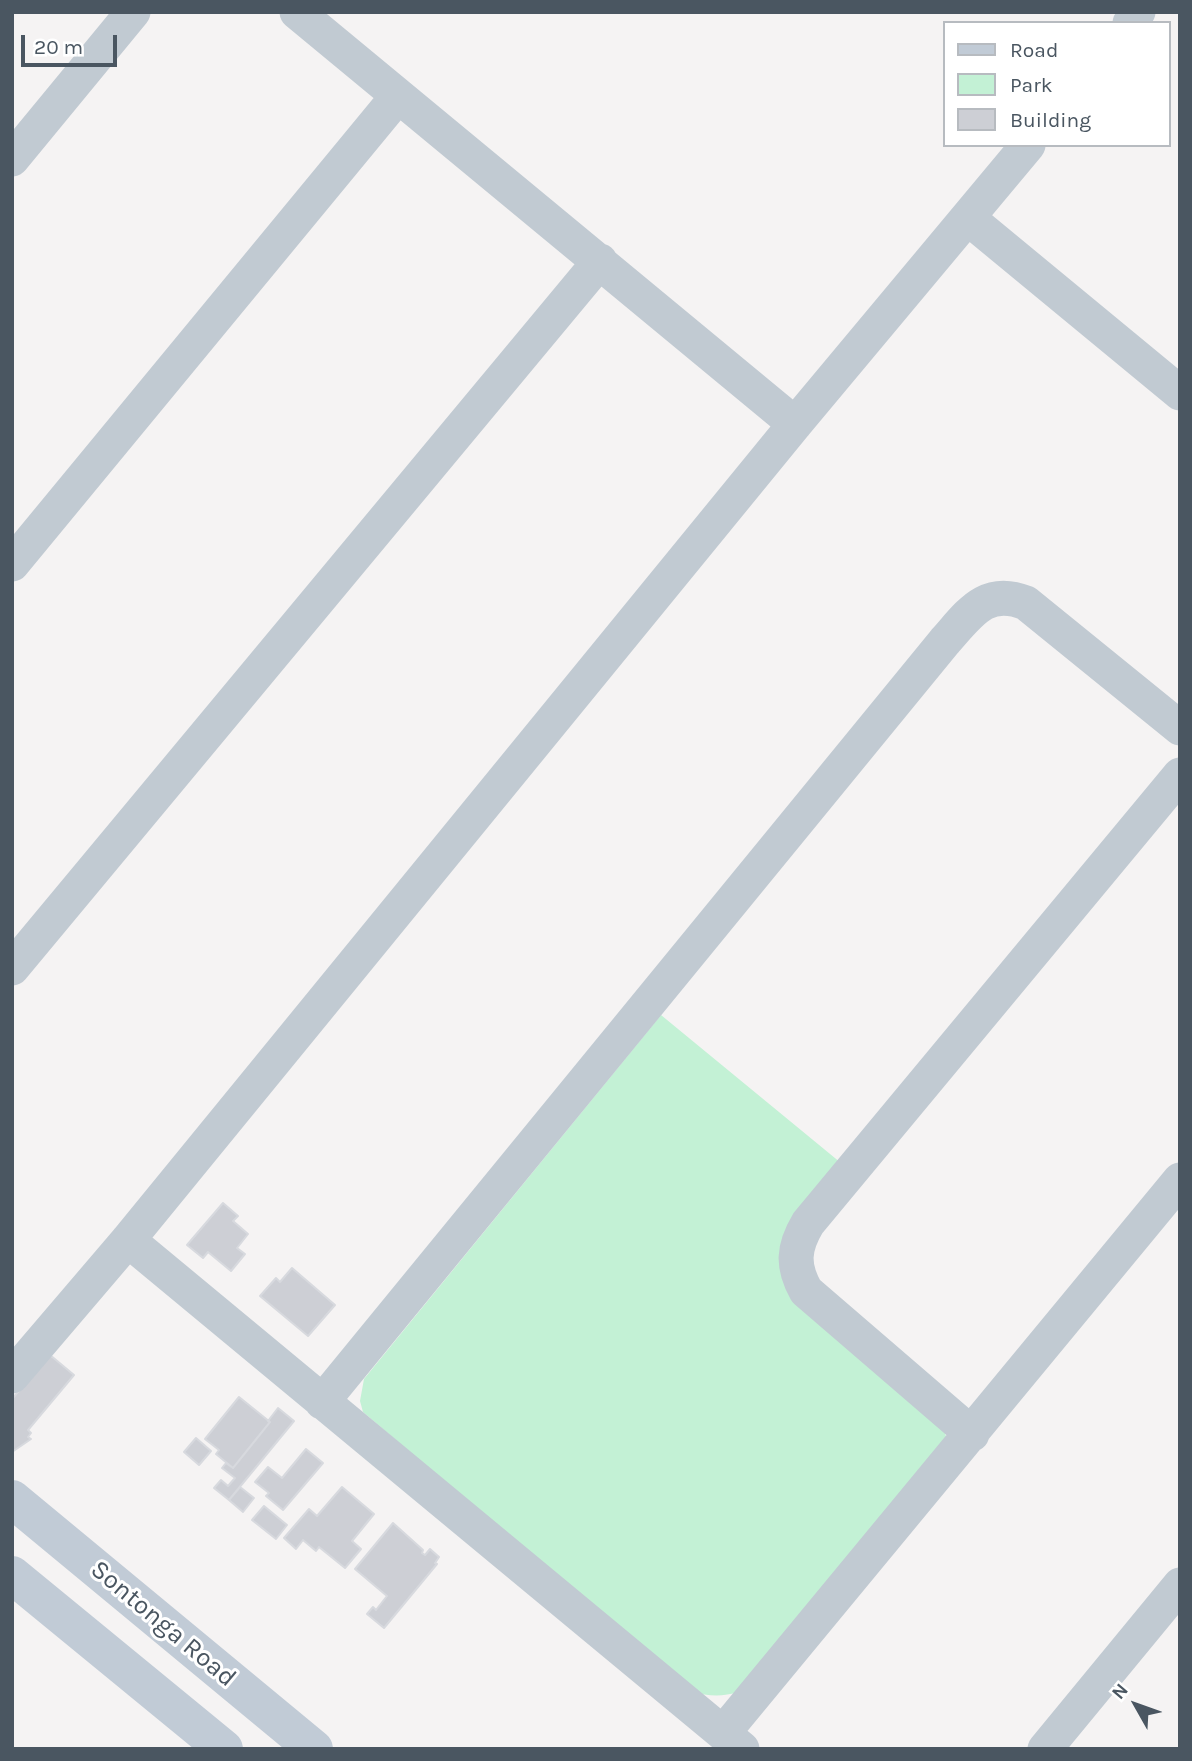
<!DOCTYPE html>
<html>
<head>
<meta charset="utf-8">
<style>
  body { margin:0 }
  #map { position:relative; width:1192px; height:1761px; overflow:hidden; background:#f5f3f3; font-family:Karla,sans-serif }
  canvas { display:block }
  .frame { position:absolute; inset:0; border:14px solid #4a5661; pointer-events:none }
  .legend { position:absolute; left:943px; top:21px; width:228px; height:126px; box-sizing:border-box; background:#fff; border:2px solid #b7bbc0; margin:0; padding:9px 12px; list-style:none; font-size:21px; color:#4a5661 }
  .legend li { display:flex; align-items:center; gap:14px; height:35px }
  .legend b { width:35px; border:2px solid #b7bbc0 }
  .north { position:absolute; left:1101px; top:1670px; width:70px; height:70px; -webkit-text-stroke:5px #fff; paint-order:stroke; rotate:310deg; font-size:19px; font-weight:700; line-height:28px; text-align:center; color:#4a5661 }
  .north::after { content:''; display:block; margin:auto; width:24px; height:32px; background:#4a5661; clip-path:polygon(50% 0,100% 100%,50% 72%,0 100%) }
  .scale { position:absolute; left:21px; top:35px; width:96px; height:32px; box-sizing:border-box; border:4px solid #4a5661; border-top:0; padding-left:9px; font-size:21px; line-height:24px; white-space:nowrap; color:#4a5661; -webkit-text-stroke:5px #fff; paint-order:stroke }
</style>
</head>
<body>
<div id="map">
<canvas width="1192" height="1761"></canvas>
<div class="frame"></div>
<ul class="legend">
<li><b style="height:9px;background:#c1cbd6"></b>Road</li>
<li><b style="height:19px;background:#c3f1d5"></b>Park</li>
<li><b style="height:19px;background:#cdcfd5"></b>Building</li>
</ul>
<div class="north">N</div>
<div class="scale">20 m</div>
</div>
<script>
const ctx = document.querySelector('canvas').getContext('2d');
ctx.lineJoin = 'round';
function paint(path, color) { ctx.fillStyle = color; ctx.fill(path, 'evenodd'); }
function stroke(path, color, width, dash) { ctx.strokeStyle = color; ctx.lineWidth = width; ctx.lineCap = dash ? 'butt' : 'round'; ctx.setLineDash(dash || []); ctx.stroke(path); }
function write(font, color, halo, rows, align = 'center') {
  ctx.font = font + ' Karla,sans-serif'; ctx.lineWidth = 6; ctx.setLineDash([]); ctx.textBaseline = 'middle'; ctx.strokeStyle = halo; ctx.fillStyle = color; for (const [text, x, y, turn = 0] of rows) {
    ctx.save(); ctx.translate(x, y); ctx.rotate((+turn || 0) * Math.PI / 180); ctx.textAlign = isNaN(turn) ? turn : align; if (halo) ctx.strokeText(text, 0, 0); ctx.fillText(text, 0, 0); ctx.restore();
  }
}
paint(new Path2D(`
  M661 1015 841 1163 781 1259 944 1427 946 1437 739 1692C722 1697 708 1696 692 1692L363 1412 360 1401 364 1379Z`), '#c3f1d5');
const building = new Path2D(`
  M223 1203 238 1216 233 1221 248 1234 237 1248 245 1254 231 1271 208 1252 203 1258 187 1245Z
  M292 1268 335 1305 308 1336 260 1296 276 1278 280 1282Z
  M50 1355 74 1375 28 1430 31 1433 28 1437 31 1439 12 1452V1399Z
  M239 1397 270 1422 233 1468 216 1454 219 1450 205 1439Z
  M278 1408 294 1421 229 1500 214 1488 221 1480 228 1486 235 1478 222 1468 226 1463 233 1468 270 1422 268 1421Z
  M196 1438 211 1451 199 1465 184 1452Z
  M306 1449 323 1463 283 1510 266 1496 269 1493 255 1482 268 1467 282 1478Z
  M240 1487 254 1498 243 1512 229 1500Z
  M342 1487 374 1514 352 1541 361 1549 345 1568 319 1547 316 1551 303 1540 296 1549 284 1538 309 1509 317 1516Z
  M264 1506 287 1525 276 1539 252 1520Z
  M393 1523 423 1550 422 1553 425 1555 430 1549 439 1557 435 1563 437 1564 384 1628 367 1614 373 1607 376 1610 387 1596 355 1569Z`);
paint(building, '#cdcfd5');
stroke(building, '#d7d9de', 2);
stroke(new Path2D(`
  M297 12 795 424
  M1130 23 1138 12
  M12 159 133 12
  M968 218 1180 393
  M12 564 398 96
  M12 968 600 261
  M128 1240 742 1749
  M12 1376 128 1240 795 424 1028 145
  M322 1402 945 641C970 613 986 587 1026 603L1180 728
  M972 1434 806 1291C792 1266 793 1248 808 1223L1180 775
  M723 1733 1180 1180
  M1045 1749 1180 1585`), '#c1cad2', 35);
stroke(new Path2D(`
  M12 1499 314 1749
  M12 1575 224 1749`), '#c1cbd6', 38);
write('26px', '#4a5661', '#fff', [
  ["Sontonga Road",163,1624,40]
]);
</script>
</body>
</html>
